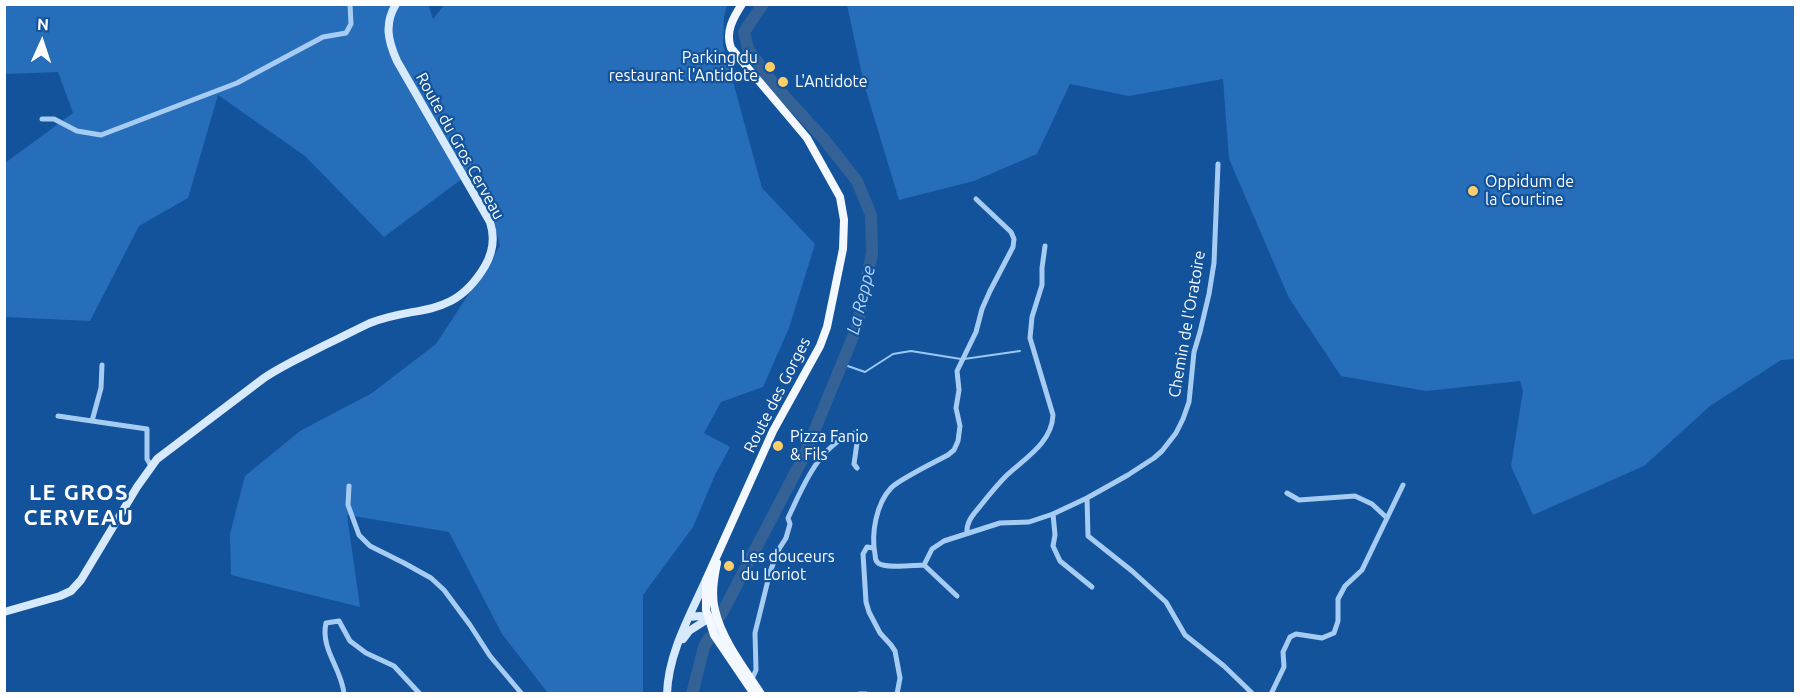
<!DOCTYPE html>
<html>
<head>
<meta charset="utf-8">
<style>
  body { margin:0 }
  #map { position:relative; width:1800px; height:698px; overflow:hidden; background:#13539b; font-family:Ubuntu,sans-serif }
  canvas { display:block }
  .frame { position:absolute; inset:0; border:6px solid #fff; pointer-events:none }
  .north { position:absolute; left:12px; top:12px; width:60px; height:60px; -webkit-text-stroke:4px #13539b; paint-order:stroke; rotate:3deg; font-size:16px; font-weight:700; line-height:24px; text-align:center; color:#fff }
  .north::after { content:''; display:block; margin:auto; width:21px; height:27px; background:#fff; clip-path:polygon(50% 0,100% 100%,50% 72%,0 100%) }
</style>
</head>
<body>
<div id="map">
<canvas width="1800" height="698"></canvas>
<div class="frame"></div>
<div class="north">N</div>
</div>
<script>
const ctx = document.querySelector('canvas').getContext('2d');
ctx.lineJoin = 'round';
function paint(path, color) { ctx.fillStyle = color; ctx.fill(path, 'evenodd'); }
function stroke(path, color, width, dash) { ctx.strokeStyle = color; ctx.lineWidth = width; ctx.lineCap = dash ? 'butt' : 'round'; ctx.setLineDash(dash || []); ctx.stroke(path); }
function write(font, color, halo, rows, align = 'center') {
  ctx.font = font + ' Ubuntu,sans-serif'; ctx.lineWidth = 4.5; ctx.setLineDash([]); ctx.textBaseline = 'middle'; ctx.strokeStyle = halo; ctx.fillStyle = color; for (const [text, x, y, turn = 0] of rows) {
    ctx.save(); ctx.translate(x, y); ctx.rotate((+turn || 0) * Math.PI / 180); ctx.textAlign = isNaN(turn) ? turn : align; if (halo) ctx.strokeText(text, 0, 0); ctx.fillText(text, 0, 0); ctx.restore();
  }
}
paint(new Path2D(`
  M428 4 433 19 444 5H727L724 17 723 45 762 188 815 244 789 328 763 387 721 402 704 433 730 447 715 475 693 527 643 595V693H548L502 634 449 532 347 515 360 607 231 575 230 534 245 476 300 431 372 393 436 344 500 246 481 168 463 178 384 237 305 156 218 95 188 198 139 226 90 321 5 317V163L73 113 58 72 5 74V5Z
  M847 5H1795V359L1781 360 1710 406 1644 466 1533 515 1511 466 1523 391 1520 381 1426 391 1341 376 1289 298 1229 159 1223 79 1129 96 1070 84 1037 154 974 181 899 200 864 84Z`), '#266eb9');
stroke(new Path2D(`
  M964 359 1020 351
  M842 364 865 372 893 354 911 351 961 359`), '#99c8f6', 2);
stroke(new Path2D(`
  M721 615 804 456 857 327 872 253 871 215 857 181 823 138 777 88 748 49 744 32 763 4
  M692 694 704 647 709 638`), '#346296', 12);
stroke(new Path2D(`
  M42 119H54L77 131 101 135 237 83 323 37 346 33 351 24 350 4
  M976 199 1011 232 1014 239 1013 247 990 291 982 309 976 332 957 371 959 390 956 408 960 426 958 441 954 450 948 455C935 462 900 479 891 488 876 504 871 534 875 554 876 558 874 559 878 563 886 569 914 565 924 565L932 549 944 541 1000 523 1029 522 1053 514 1087 498 1128 475 1154 458 1162 451 1176 433 1183 419 1189 402 1194 352 1200 332 1209 294 1214 263 1218 164
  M102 365 101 388 92 421 147 429V459L151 466
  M58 416 92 421
  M349 486 348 505 359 535 370 546 404 563 431 578 444 590 470 625 490 656 522 694
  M1287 493 1299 500 1355 496 1372 504 1387 518
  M1087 498 1088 536 1132 571 1166 602 1185 635 1224 666 1253 694
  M1053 514 1055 535 1053 546 1060 561 1092 587
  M967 533C966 521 974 514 981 505 989 495 997 485 1006 476 1024 459 1052 443 1053 415L1030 338 1032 317 1042 285V268L1045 246
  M873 548 867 547 863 554 866 602 869 612 880 633 891 645 895 651 900 678 897 694
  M924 565 957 596
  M752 679 756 670 755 633 770 572 779 549 786 538 790 524 788 518C803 487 818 446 854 433L858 436 854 464 857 468
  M344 694C342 669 320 649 326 623L339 621 350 641 366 653 394 666 420 694
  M859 694H866
  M1271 694 1284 667 1283 652 1290 637 1296 634 1322 638 1334 633 1338 621V599L1345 586 1362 570 1403 485`), '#a7ccf3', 5);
stroke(new Path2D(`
  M4 612 60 596 71 591 81 580 137 487 157 459 264 378C283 365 304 356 325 345 340 338 355 330 370 323 418 304 453 320 485 266 493 252 495 237 490 222L397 61C388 41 384 24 396 4
  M689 617 700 616 710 618 721 637
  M683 639 689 631 711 617
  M667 694C668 654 690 615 706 580`), '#d7e9fd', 8);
stroke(new Path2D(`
  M742 4C733 18 725 32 731 48L807 138 840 197 844 220 843 249 827 327 820 346 773 431 706 580V610L714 635 754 694
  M717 563C714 578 711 595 715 610 722 640 744 668 761 694`), '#f3f8ff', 8);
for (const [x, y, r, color] of [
  [770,67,6,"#ffce69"],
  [783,82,6,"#ffce69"],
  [1473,191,6,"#ffce69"],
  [778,446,6,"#ffce69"],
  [729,566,6,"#ffce69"]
]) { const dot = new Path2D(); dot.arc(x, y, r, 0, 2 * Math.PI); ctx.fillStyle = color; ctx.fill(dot); stroke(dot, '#13539b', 2); }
write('16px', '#fff', '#13539b', [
  ["Parking du",758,58,"right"],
  ["restaurant l'Antidote",758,76,"right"],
  ["L'Antidote",795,82],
  ["Oppidum de",1485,182],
  ["la Courtine",1485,200],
  ["Pizza Fanio",790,437],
  ["& Fils",790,455],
  ["Les douceurs",741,557],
  ["du Loriot",741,575]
], 'left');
write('16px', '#fff', '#13539b', [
  ["Route du Gros Cerveau",460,146,61],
  ["Chemin de l'Oratoire",1187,324,-80],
  ["Route des Gorges",777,395,-63]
]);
write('italic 18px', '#b3d6fa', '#13539b', [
  ["La Reppe",861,300,-76]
]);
ctx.letterSpacing = '1.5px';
write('bold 22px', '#fff', '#13539b', [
  ["LE GROS",79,493],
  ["CERVEAU",79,518]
]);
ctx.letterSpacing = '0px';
</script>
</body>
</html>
